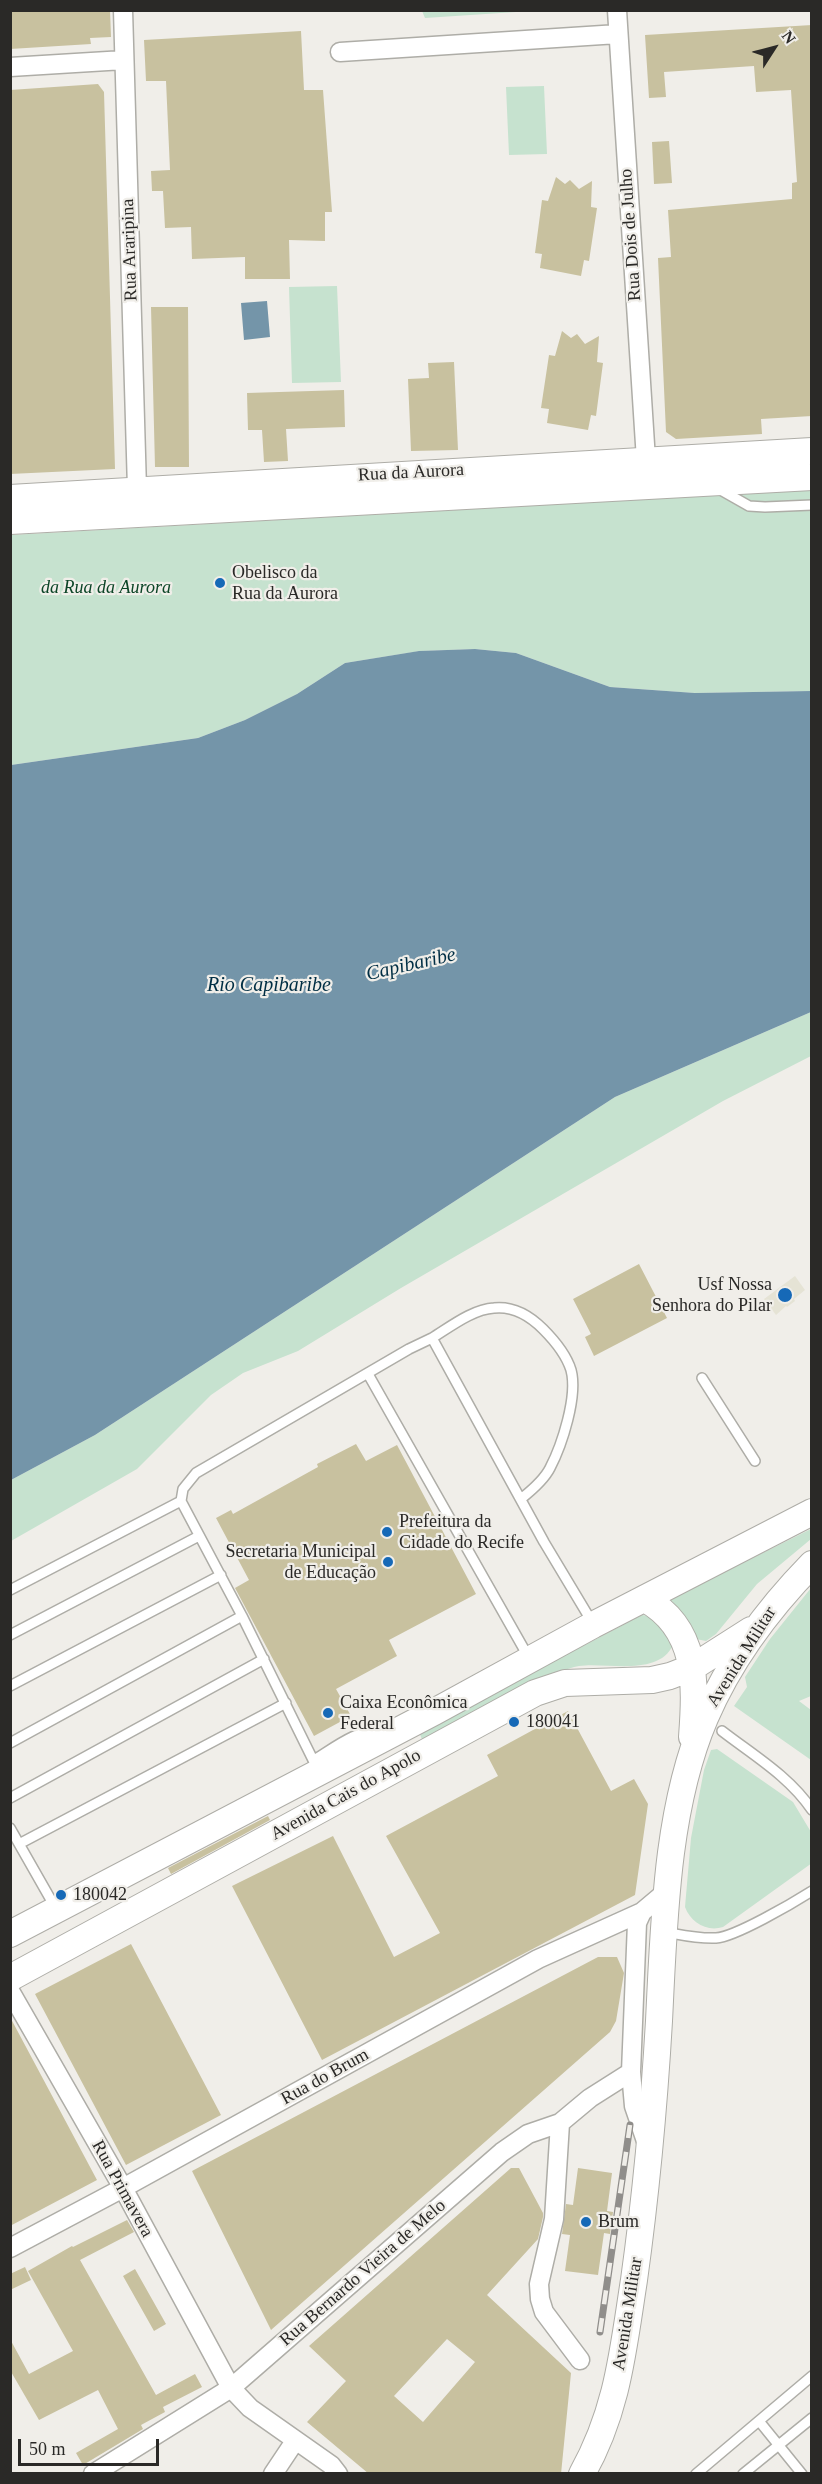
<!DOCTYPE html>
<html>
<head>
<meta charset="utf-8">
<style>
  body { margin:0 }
  #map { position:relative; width:822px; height:2484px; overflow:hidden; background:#f0eee9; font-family:Georgia,serif }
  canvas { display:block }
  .frame { position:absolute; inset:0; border:12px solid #2a2927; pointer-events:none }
  .north { position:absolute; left:744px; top:18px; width:60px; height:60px; -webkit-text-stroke:4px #f0eee9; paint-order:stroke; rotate:54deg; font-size:16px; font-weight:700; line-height:24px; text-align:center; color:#2a2927 }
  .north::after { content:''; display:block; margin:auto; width:21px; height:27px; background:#2a2927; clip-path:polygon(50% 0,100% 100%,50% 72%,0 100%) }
  .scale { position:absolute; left:18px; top:2439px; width:141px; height:27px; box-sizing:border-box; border:3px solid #2a2927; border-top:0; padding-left:8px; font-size:18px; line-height:21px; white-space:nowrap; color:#2a2927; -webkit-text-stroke:4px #f0eee9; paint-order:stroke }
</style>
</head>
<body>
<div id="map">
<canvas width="822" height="2484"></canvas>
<div class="frame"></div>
<div class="north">N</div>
<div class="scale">50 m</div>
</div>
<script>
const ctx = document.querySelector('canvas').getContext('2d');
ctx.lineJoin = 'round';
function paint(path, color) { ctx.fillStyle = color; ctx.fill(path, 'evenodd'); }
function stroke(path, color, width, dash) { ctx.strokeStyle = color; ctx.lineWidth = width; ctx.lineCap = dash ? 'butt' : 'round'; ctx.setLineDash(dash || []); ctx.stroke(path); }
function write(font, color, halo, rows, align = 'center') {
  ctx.font = font + ' Georgia,serif'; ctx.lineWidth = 4.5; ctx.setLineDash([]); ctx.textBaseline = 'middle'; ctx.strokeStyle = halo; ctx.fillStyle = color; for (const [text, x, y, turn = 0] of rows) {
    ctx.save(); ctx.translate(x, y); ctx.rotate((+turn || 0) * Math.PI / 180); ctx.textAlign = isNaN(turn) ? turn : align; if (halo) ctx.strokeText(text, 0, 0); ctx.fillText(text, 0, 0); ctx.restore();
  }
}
paint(new Path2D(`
  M795 1276 805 1290 794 1299 795 1301 787 1307 786 1306 776 1315 764 1299Z`), '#e5e3d5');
paint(new Path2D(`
  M422 11H531L425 18Z
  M544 86 547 154 509 155 506 87Z
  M337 286 341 382 292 383 289 287Z
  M811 490V691L695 693 610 687 516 653 475 649 420 651 345 663 297 694 245 720 198 738 11 765V535Z
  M811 1012V1056L723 1101 401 1288 298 1351 243 1373 211 1395 137 1469 11 1541V1480L95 1435 615 1097Z
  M811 1529V1539L757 1584 716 1634 706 1641 696 1639 686 1619 670 1599Z
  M811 1588V1696L799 1701 811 1710V1760L734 1706 747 1687 745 1677 770 1639Z
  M642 1615 656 1617 673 1645C658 1677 607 1662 579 1666 566 1668 553 1676 541 1681 500 1699 462 1721 423 1742L419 1732Z
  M717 1749 793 1802 811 1832 812 1863 723 1927C707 1932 691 1923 685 1907L691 1838 704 1770 711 1750Z`), '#c6e2cf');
paint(new Path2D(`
  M267 301 270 337 244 340 241 303Z
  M475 649 516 653 610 687 695 693 811 691V1012L615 1097 95 1435 11 1480V765L198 738 245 720 297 694 345 663 419 651Z`), '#7495a9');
paint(new Path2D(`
  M10 10H110L111 37 90 38 91 44 10 49Z
  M812 25V416L761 419 762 434 676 439 666 432 658 258 671 257 668 210 792 199V183L797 182 791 90 756 92 754 66 664 72 666 97 649 98 645 35Z
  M301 31 304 90H323L332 212H325V241L289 240 290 279H245V257L192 259 191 227 165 228 163 191H152L151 171 170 170 166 81H146L144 40Z
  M98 84 104 92 115 469 10 474V90Z
  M669 141 672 183 654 184 652 142Z
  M556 177 565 184 570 180 579 189 592 181 591 207 597 208 589 261 584 260 581 276 540 268 542 254 535 253 542 200 548 201Z
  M151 307H188L189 467H155Z
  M562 331 571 338 577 334 585 344 599 336 597 362 603 363 596 416 591 415 588 430 547 423 549 409 541 408 549 355 555 356Z
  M454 362 458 450 411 451 408 379 429 378 428 363Z
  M344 390 345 427 286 429 288 461 264 462 262 430H248L247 393Z
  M639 1264 667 1318 594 1356 585 1337 591 1334 573 1299Z
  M356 1444 366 1461 397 1445 476 1594 389 1640 397 1656 336 1689 351 1716 314 1736 235 1588 249 1580 216 1518 231 1510 233 1514 318 1467 317 1464Z
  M568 1711 611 1791 634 1779 648 1804 635 1895 322 2060 232 1886 333 1836 394 1957 440 1933 386 1836 498 1776 487 1755Z
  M268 1816 270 1820 171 1874 168 1868Z
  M131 1944 221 2115 126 2165 35 1994Z
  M598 1957H617L624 1973 616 2021 610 2032 271 2330 192 2171Z
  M10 2017 97 2180 10 2226Z
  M511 2168H519L543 2213V2217L538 2239 487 2295 571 2373 561 2474H369L307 2422 346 2381 309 2346ZM447 2339 475 2362 423 2422 394 2396Z
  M578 2168 612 2173 607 2211 613 2212 610 2234 604 2233 598 2275 565 2271 570 2235 562 2234 566 2204 573 2205Z
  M127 2220 134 2232 80 2260 156 2395 195 2374 202 2387 163 2407 165 2412 141 2425 143 2429 83 2465 76 2453 118 2429 98 2390 39 2420 10 2370V2339L29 2374 73 2351 28 2271 72 2246 73 2247Z
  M25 2267 31 2280 10 2290V2274Z
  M135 2269 166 2324 154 2331 123 2276Z`), '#c8c19f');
const service = new Path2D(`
  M719 489 749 506 765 507 812 505
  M432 1338C450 1327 473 1309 494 1308 513 1306 530 1316 543 1329 555 1341 566 1354 571 1370 578 1396 562 1445 550 1468 544 1480 532 1490 522 1498
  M368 1374 529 1658
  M702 1378 755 1461
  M10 1590 181 1501
  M10 1635 199 1536
  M10 1686 221 1575
  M722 1731C753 1755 789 1776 812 1810
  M10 1743 242 1616
  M314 1760C334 1748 357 1729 382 1730
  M318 1770 242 1616 181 1501 183 1489 196 1473 409 1349 432 1338 544 1542 592 1622
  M10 1798 264 1659
  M10 1828 55 1907
  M19 1844 286 1703
  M665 1932C682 1935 699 1939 716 1938 735 1937 793 1903 812 1891
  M759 2421 802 2474
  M696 2474 812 2376
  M743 2474 812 2418`);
const minor = new Path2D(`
  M123 10 137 489
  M617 10 646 460
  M340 52 618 34
  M10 67 124 60
  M642 1912 637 1923 631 2072 634 2106 646 2141
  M10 1991 123 2188 231 2388 250 2408 331 2465 338 2474
  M560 2123 554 2219 539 2284 540 2299 544 2312 580 2360
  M10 2248 123 2188 538 1959 642 1912 667 1891
  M93 2474 231 2388 502 2152 528 2134 560 2123 590 2098 631 2072
  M273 2474 295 2441`);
const secondary = new Path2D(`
  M10 498 812 451
  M10 521 812 477
  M645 1599C698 1628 696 1684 692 1737
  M10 1934 434 1712 593 1625 812 1512
  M10 1978 535 1693 565 1683 652 1680 670 1676 693 1667 751 1630
  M582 2474C618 2410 623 2350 634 2280 646 2194 654 2107 659 2021 664 1923 666 1809 705 1718 730 1660 768 1609 812 1564`);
stroke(service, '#aeada7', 12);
stroke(minor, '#aeada7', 21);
stroke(secondary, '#aeada7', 28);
stroke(service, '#fff', 9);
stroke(minor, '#fff', 18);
stroke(secondary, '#fff', 26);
const rail = new Path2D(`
  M600 2332 630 2125`);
stroke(rail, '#908e8b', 7);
stroke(rail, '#f0eee9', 4.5, [14]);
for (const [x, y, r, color] of [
  [220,583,6,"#1669b7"],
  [785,1295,8,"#1669b7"],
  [387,1532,6,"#1669b7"],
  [388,1562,6,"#1669b7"],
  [328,1713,6,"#1669b7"],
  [514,1722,6,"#1669b7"],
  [61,1895,6,"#1669b7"],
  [586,2222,6,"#1669b7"]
]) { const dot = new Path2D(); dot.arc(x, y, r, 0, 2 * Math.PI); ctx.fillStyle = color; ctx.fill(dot); stroke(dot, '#f0eee9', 2); }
write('18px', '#2a2927', '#f0eee9', [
  ["Rua Dois de Julho",631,235,-94],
  ["Rua Araripina",130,250,-92],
  ["Rua da Aurora",411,473,-3],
  ["Avenida Militar",742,1657,-58],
  ["Avenida Cais do Apolo",346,1795,-29],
  ["Rua do Brum",325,2077,-29],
  ["Rua Primavera",122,2189,61],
  ["Rua Bernardo Vieira de Melo",363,2273,-41],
  ["Avenida Militar",628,2314,-81]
]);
write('18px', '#2a2927', '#f0eee9', [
  ["Obelisco da",232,573],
  ["Rua da Aurora",232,594],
  ["Usf Nossa",772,1285,"right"],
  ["Senhora do Pilar",772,1306,"right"],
  ["Prefeitura da",399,1522],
  ["Cidade do Recife",399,1543],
  ["Secretaria Municipal",376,1552,"right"],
  ["de Educação",376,1573,"right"],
  ["Caixa Econômica",340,1703],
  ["Federal",340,1724],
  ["180041",526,1722],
  ["180042",73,1895],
  ["Brum",598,2222]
], 'left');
write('italic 18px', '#0c4527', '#f0eee9', [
  ["da Rua da Aurora",106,588]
]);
write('italic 20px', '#002e44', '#f0eee9', [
  ["Capibaribe",411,965,-13],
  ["Rio Capibaribe",269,986]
]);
</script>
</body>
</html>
